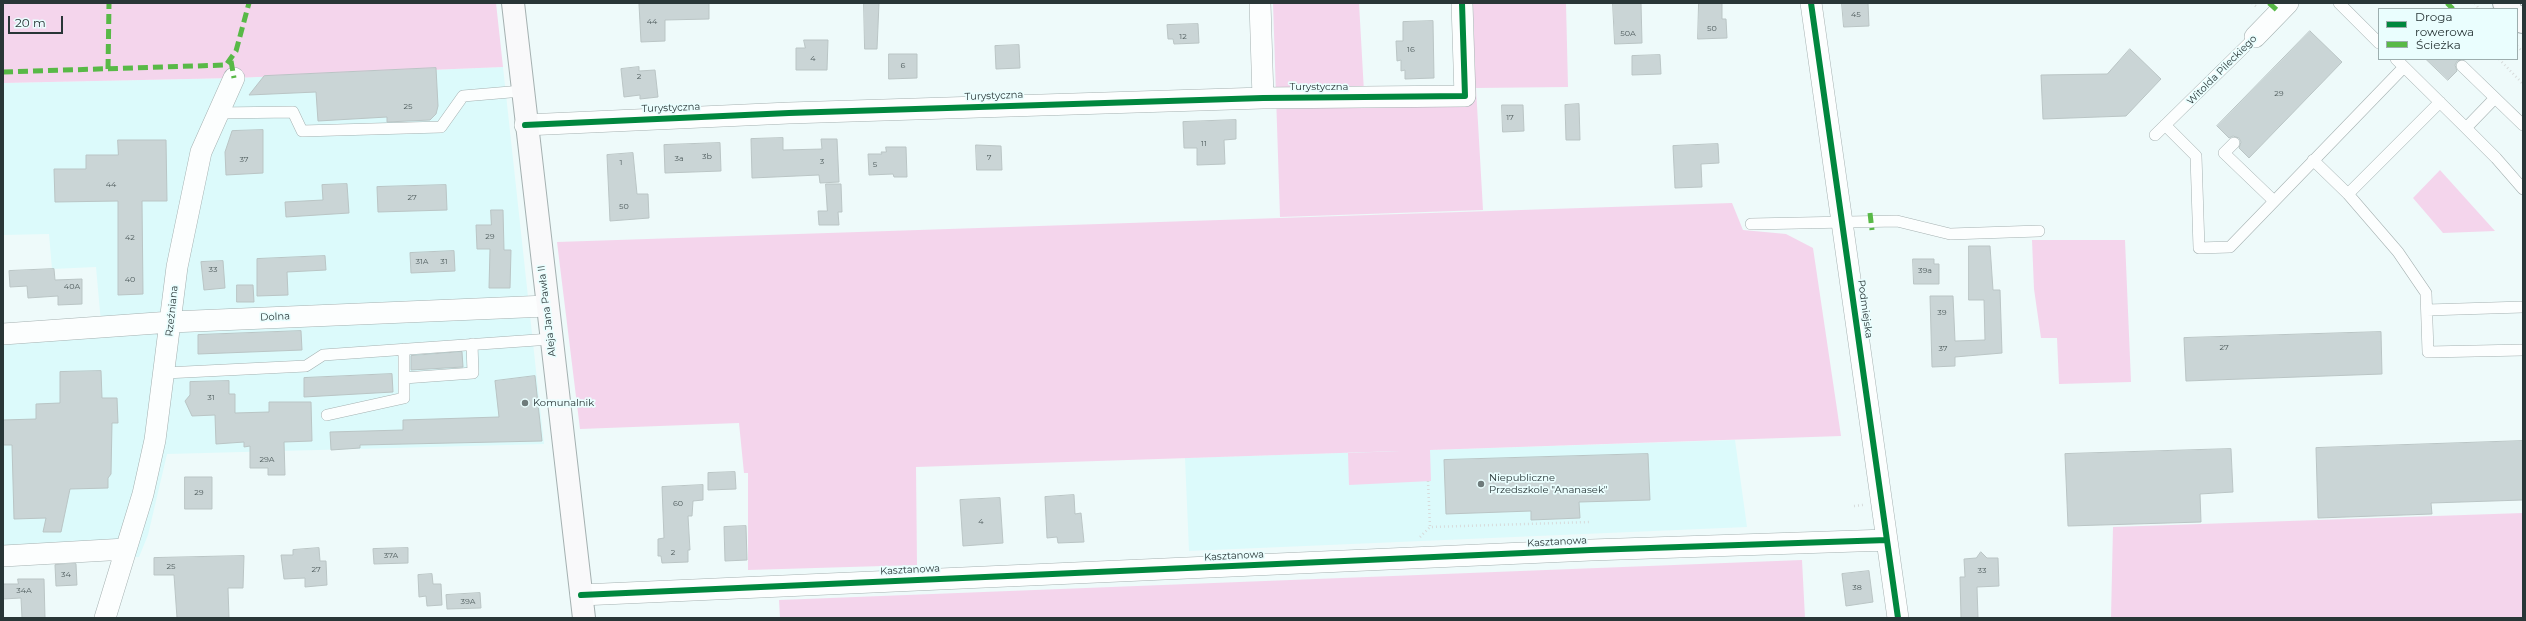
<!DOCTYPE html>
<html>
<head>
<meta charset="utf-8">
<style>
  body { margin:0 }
  #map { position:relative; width:2526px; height:621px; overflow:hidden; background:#eefafa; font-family:Montserrat,sans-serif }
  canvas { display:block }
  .frame { position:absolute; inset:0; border:4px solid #293637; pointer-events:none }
  .legend { position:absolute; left:2378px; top:8px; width:140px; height:52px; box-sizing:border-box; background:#eafefe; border:1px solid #9daeae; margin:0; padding:5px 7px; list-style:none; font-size:12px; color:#293637 }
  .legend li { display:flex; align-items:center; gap:8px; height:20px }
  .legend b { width:20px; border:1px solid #9daeae }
  .scale { position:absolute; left:8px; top:16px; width:55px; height:18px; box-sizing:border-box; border:2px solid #293637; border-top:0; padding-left:5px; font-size:12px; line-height:14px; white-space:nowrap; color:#293637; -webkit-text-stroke:3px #eafefe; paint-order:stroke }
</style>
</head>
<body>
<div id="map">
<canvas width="2526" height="621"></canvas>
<div class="frame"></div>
<ul class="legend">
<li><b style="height:5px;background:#00873e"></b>Droga rowerowa</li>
<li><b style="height:5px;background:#58b947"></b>Ścieżka</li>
</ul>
<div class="scale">20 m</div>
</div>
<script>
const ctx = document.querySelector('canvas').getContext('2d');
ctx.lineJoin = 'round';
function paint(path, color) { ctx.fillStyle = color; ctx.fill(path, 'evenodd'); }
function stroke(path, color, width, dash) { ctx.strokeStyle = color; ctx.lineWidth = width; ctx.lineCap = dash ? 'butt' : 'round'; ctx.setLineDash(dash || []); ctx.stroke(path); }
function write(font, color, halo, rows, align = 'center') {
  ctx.font = font + ' Montserrat,sans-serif'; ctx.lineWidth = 3.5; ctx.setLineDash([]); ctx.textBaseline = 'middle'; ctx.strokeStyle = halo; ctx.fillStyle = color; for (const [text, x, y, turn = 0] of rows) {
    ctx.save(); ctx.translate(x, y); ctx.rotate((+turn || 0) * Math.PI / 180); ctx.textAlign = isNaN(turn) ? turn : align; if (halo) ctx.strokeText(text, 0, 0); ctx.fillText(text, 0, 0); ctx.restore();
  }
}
paint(new Path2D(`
  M503 67 544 444 167 454 148 535 139 557 3 564V343L102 334 96 267 52 269 49 234 3 235V83L234 78Z
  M1735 440 1747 527 1189 551 1185 458Z`), '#dcfafb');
paint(new Path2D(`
  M3 3H496L503 67 234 78 3 83Z
  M1273 3H1359L1364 92 1475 88 1473 3H1566L1568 87 1476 88 1483 210 1280 217Z
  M2440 170 2495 231 2443 233 2413 198Z
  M1732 203 1743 230 1786 234 1813 248 1841 436 1430 450 1431 481 1349 485 1348 453 1400 451 916 467 917 565 748 570V473H744L739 423 580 429 557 242Z
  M2032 240H2125L2131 382 2059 384 2057 338H2041L2034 289Z
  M2523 513V618H2111L2113 527Z
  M1802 560 1805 618H780L779 600Z`), '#f4d5ec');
const building = new Path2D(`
  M709 3V19L665 20V41L641 42 639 4Z
  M864 3H879L877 49H865Z
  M1613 3H1641L1642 43 1615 44Z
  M1699 3H1722V19H1726L1727 38 1698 39Z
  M1842 3H1868L1869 26 1844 27Z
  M1433 21 1434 78 1405 79V70L1401 71V60L1397 61 1396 41H1403V22Z
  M1198 24 1199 43 1174 44 1173 39H1168L1167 25Z
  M2310 31 2342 62 2249 158 2239 148 2241 142 2239 138 2233 136 2229 138 2217 126Z
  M804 40H828L827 70H796V48H805Z
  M1019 45 1020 68 996 69 995 46Z
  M2130 49 2161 79 2126 116 2043 119 2041 75 2107 74Z
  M889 54H917V78L889 79Z
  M1660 55 1661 74 1632 75V56Z
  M2426 59H2469L2457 61 2455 65 2457 71 2448 80Z
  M639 67V71L655 70 658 97 640 99V95L624 97 621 69Z
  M436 68 438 106 436 114 430 120 387 122V117L318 121 316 92 249 95 264 76Z
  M1579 104 1580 140H1566L1565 105Z
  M1502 105H1523L1524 131 1503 132Z
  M1236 120V139L1224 140 1225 164 1197 165V148H1184L1183 122Z
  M263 130V173L226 175 225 152 232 131Z
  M783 138V150L822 149 821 139H837L839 182 820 183 819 175 752 178 751 139Z
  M118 140H166L167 201H142L143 294 118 295V201L55 202 54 169H86V155H118Z
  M720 143 721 171 665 173 664 145Z
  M1718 144 1719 163 1701 164 1702 187 1675 188 1673 146Z
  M976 145 1001 146 1002 170H977Z
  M886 147H906L907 177H894L893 174 869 175 868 154H882L881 152H886Z
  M633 153 637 194H648L649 218 610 221 607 155Z
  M347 184 349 213 286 217 285 202 323 200 322 185Z
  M826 184H841L842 212H838L839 225H819L818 211H827Z
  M446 185 447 210 378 212 377 187Z
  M491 210H503L504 250H511L510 288H489L490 249H477L476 225H491Z
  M1969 246H1990L1993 290H2000L2002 353 1955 357V366L1932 367 1930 296H1953L1955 341 1985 340 1984 300H1969Z
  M454 251 455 271 411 273 410 253Z
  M325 256 326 270 287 272 288 295 257 296V259Z
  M1913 259H1934V264H1939V284H1914Z
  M223 261 225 288 204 290 201 262Z
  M54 269 55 280 82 279V304L58 305V296L28 298 27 286 10 287 9 271Z
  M237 285H253L254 302H237Z
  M301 331 302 350 198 354V335Z
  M2381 332 2382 374 2186 381 2184 338Z
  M462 352 463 367 411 370V356Z
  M101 371 102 398H117L118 423H112L111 474 108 478V488L70 489 61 532H43L46 518 14 519 12 445H3V420L36 419V404L60 403V372Z
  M392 374 393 392 304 397V378Z
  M535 376 542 441 360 445V448L331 450 330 432 403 430V420L499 417 495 381Z
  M229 381V394H235V413L269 412V402H311L312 441 284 442 285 475H268V468H250V446L244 447V442L216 444 215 415 192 416 185 401 190 395V382Z
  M2523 441V500L2431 503 2432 514 2318 518 2316 448Z
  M2231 449 2233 492 2200 494 2201 522 2068 526 2065 454Z
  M1648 454 1650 500 1579 502 1580 518 1531 520V511L1446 514 1444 460Z
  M735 472 736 489 708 490V473Z
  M185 477H212V509H185Z
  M703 485V500L693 501 692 516H688L690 550H688V562L662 563 661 556H658V539L664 538 662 487Z
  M1074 495 1075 514 1081 513 1084 542 1058 543 1057 537 1047 538 1045 497Z
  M1000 498 1003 543 963 546 960 500Z
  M746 526 747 560 725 561 724 527Z
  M319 548 320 561H326L327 585 305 587V578L284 579 281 555H293V550Z
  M408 548V563L374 564 373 549Z
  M1981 552 1987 558H1998L1999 586 1977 587 1978 618H1961L1960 577H1965L1964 559 1976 558Z
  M244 556 243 588H228L229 618H177L174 575H154V558Z
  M76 564 77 585 56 586 55 565Z
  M1869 571 1873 602 1846 606 1842 574Z
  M432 574 433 584H441L442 605 427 606 426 596 419 597 418 575Z
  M18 579H44L45 618H22L21 598 3 599V584H18Z
  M480 593 481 608 447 609 446 595Z`);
paint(building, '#cad5d6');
stroke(building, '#bac5c5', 1);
const lane = new Path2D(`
  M2339 3 2379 43
  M2396 59 2466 128 2495 98
  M2462 66 2523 125
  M218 113 293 112 302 131 441 127 463 96 522 91
  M2165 125 2196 156 2199 248 2230 247 2404 67
  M2466 128 2496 158 2523 189
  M2155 135 2255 37
  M2234 143 2224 153 2274 201
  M2313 160 2348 194 2398 252 2426 293 2428 352 2523 350
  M2348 194 2440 102
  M1751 224 1897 221 1950 234 2039 231
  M2427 310 2523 307
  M404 349V378L473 373 472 344
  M165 373 306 366 323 355 551 339
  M327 415 404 398V378`);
const street = new Path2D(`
  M1260 3 1263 98
  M1811 3 1898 618
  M2255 37 2288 3
  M525 125 789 113 1263 98 1465 96 1462 3
  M3 334 171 322 547 306
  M3 556 126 549
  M581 595 1591 550 1887 540
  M105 618 143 494 155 440 177 267 201 152 234 78`);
const secondary = new Path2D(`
  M513 3 584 618
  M2504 3 2510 9
  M2517 16 2523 22`);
stroke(lane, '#a5b1b1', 12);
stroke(street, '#a5b1b1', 22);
stroke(secondary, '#a5b1b1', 24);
stroke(new Path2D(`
  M2252 3 2258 8
  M2475 3 2479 9
  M2517 46 2523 52
  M2499 59 2523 84
  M1428 481 1430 527 1590 522
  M1854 506 1863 505
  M1420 537 1430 527`), '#d7dbdb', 2.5, [1, 3]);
stroke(lane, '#fcfefe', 11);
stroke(street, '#fcfefe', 21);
stroke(secondary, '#f9f9fa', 22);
stroke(new Path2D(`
  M2269 3 2279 12
  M2447 3 2453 9
  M231 61 234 78
  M108 69 109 3
  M3 72 226 65 236 51 249 3
  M1870 213 1872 230`), '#58b947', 5, [10, 5]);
stroke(new Path2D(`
  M1811 3 1898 618
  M525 125 789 113 1263 98 1465 96 1462 3
  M581 595 1591 550 1887 540`), '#00873e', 6);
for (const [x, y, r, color] of [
  [525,403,4,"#6e7b7b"],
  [1481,484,4,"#6e7b7b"]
]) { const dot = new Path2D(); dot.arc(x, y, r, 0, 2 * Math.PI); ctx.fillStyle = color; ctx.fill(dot); stroke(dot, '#eafefe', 1.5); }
write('8px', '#515e5f', null, [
  ["45",1856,15],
  ["44",652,22],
  ["50",1712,29],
  ["50A",1628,34],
  ["12",1183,37],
  ["16",1411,50],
  ["4",813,59],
  ["6",903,66],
  ["2",639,77],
  ["29",2279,94],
  ["25",408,107],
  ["17",1510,118],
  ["11",1204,144],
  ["3b",707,157],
  ["7",989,158],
  ["3a",679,159],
  ["37",244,160],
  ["3",822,162],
  ["1",621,163],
  ["5",875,165],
  ["44",111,185],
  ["27",412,198],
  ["50",624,207],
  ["29",490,237],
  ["42",130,238],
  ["31A",422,262],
  ["31",444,262],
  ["33",213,270],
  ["39a",1925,271],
  ["40",130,280],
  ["40A",72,287],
  ["39",1942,313],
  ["27",2224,348],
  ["37",1943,349],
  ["31",211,398],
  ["29A",267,460],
  ["29",199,493],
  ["60",678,504],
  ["4",981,522],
  ["2",673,553],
  ["37A",391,556],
  ["25",171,567],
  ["27",316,570],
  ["33",1982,571],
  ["34",66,575],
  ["38",1857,588],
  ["34A",24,591],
  ["39A",468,602]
]);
write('10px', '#293637', '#eafefe', [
  ["Witolda Pileckiego",2222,70,-45],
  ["Turystyczna",1319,87],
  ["Turystyczna",994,96,-2],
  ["Turystyczna",671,108,-2],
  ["Podmiejska",1865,309,82],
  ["Rzeźniana",172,311,-84],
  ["Aleja Jana Pawła II",547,311,-97],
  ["Dolna",275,317,-2],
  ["Kasztanowa",1557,542,-3],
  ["Kasztanowa",1234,556,-3],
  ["Kasztanowa",910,570,-3]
]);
write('10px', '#293637', '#eafefe', [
  ["Komunalnik",533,403],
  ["Niepubliczne",1489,478],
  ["Przedszkole \"Ananasek\"",1489,490]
], 'left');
</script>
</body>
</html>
